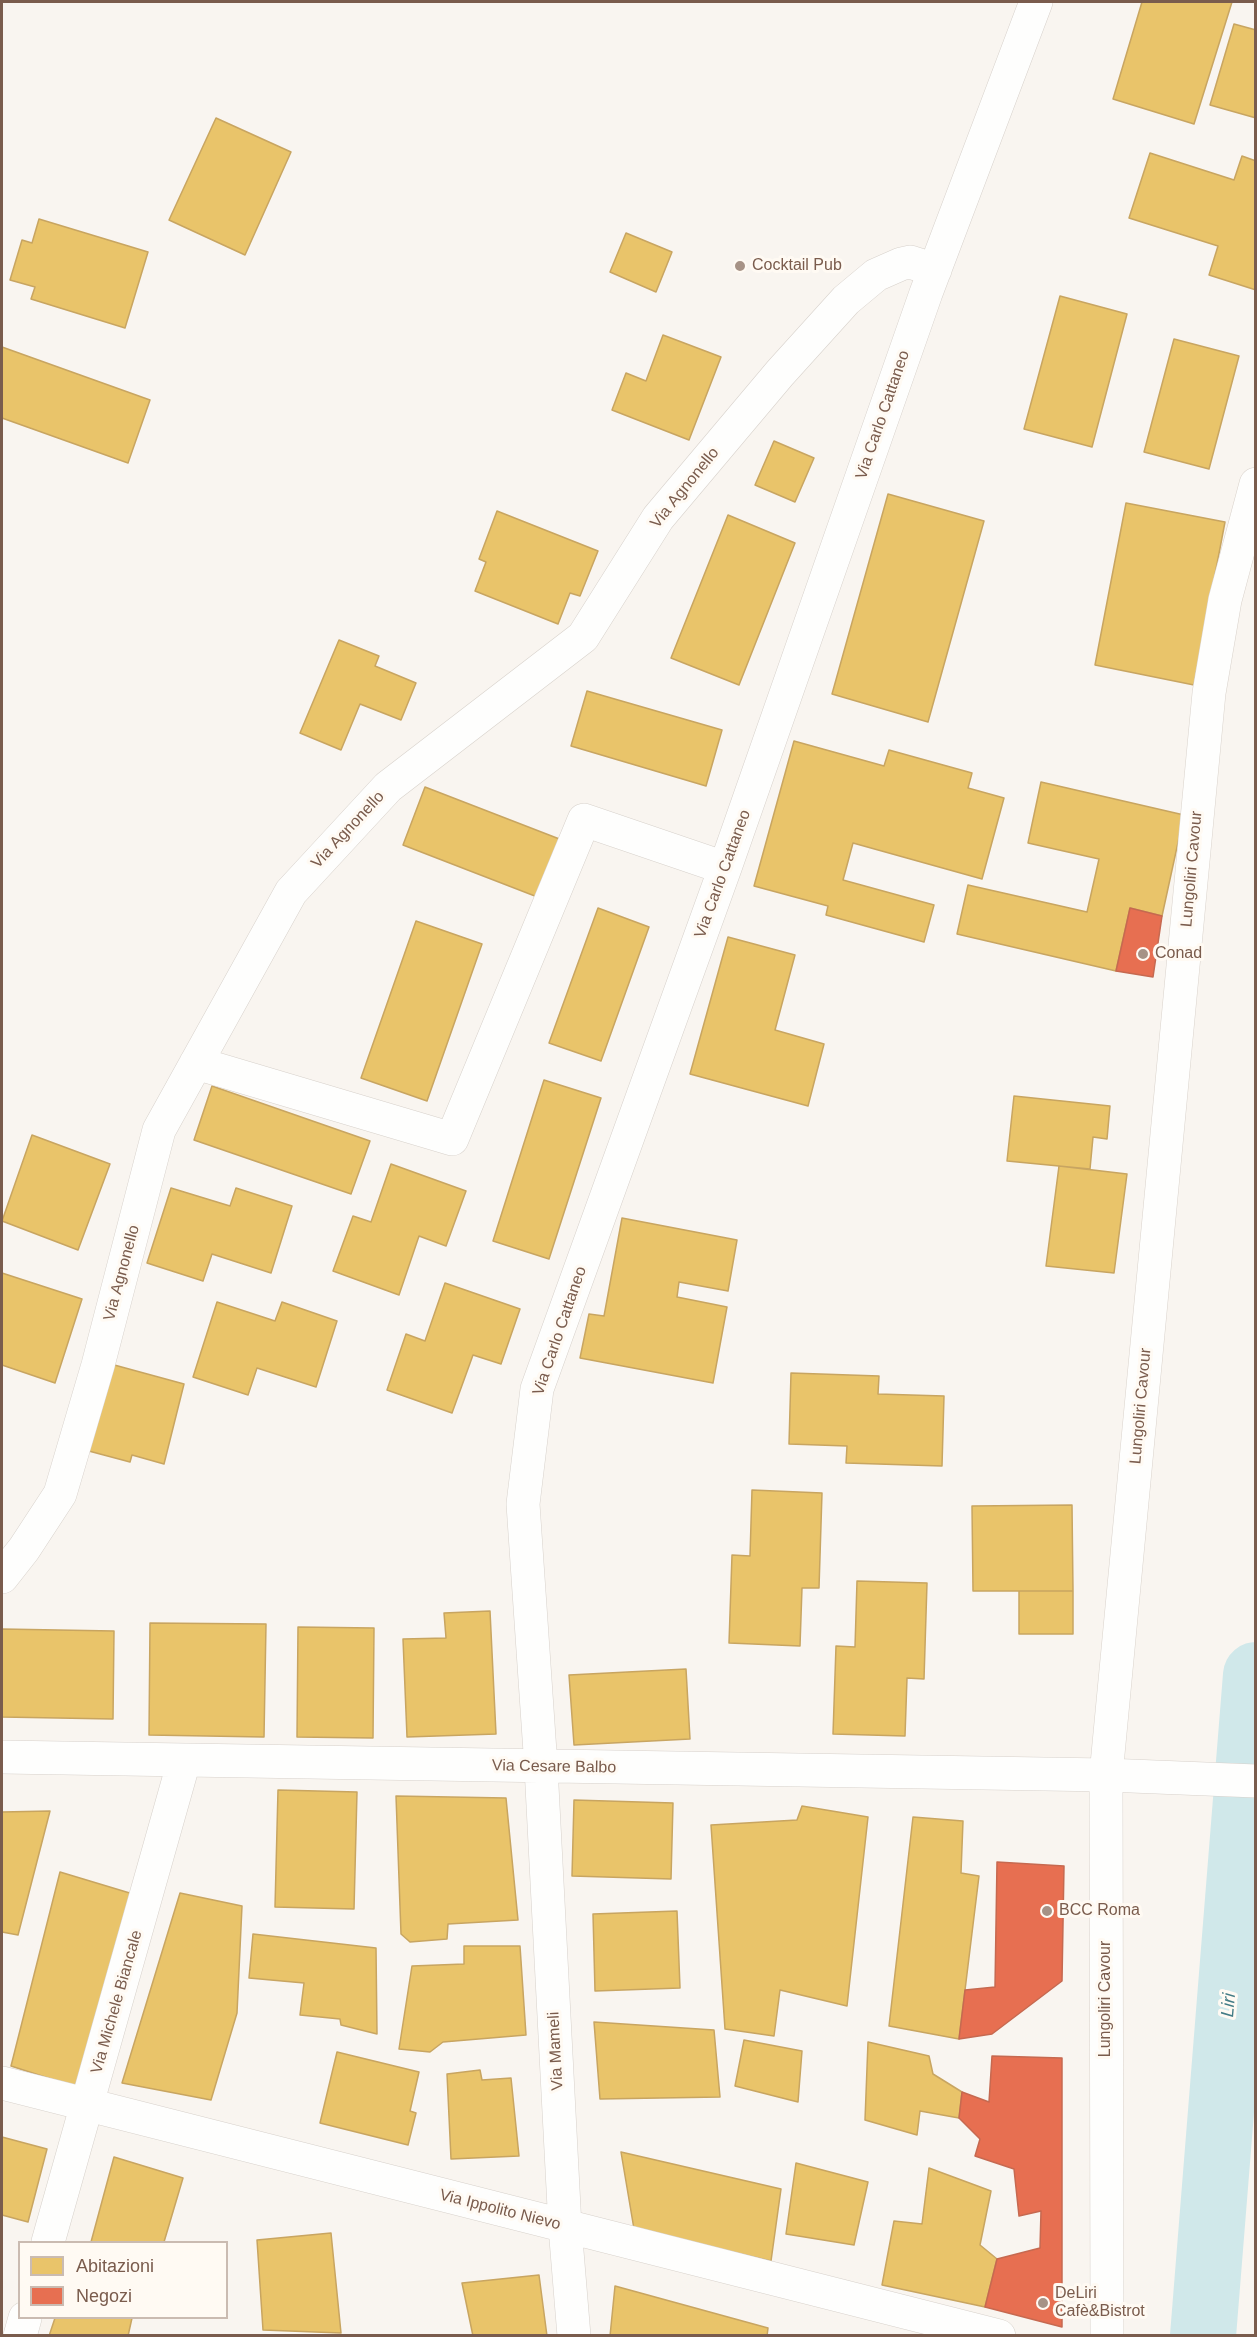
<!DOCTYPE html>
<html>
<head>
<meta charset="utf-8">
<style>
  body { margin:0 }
  #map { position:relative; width:1257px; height:2337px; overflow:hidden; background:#f9f5f0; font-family:Arial,sans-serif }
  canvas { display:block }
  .frame { position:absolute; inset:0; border:3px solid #7a5c4d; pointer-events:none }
  .legend { position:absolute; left:18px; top:2241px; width:210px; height:78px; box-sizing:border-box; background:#fffaf3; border:2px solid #cabbb1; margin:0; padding:8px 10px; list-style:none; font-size:18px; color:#7a5c4d }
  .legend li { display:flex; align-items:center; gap:12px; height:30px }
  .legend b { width:30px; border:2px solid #cabbb1 }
</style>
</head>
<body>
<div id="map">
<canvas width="1257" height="2337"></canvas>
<div class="frame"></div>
<ul class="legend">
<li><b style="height:16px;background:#e9c46a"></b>Abitazioni</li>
<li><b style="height:16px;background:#e76f51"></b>Negozi</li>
</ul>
</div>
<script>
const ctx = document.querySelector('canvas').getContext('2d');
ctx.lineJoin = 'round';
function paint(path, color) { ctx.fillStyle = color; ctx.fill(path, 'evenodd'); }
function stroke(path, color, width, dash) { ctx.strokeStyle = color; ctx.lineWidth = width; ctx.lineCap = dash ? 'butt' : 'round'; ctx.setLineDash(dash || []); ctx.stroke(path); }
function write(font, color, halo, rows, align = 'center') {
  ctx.font = font + ' Arial,sans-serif'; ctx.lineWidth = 6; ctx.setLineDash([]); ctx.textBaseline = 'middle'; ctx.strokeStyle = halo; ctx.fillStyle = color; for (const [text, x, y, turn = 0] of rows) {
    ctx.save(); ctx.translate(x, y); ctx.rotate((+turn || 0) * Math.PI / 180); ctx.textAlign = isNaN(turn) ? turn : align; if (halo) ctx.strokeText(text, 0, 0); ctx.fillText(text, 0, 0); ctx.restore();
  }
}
const homes = new Path2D(`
  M1142 2H1232L1194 124 1113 99Z
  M1234 24 1256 30V118L1210 105Z
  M216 118 291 152 245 255 169 220Z
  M1150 153 1234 180 1242 156 1256 161V290L1209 275 1218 246 1129 218Z
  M39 219 148 252 125 328 31 299 35 287 10 280 22 240 32 243Z
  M626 233 672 252 656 292 610 272Z
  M1060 296 1127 314 1092 447 1024 429Z
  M663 335 721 357 689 440 612 410 626 373 646 381Z
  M1174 339 1239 356 1209 469 1144 452Z
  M2 347 150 400 128 463 2 418Z
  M774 441 814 458 795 502 755 485Z
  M888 494 984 521 928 722 832 694Z
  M1126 503 1225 522 1194 685 1095 665Z
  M497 511 598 551 580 596 570 593 558 624 475 591 486 562 479 559Z
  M728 515 795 543 739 685 671 658Z
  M339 640 379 656 375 666 416 683 401 720 360 704 341 750 300 733Z
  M587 691 722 730 706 786 571 746Z
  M794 741 884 766 889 750 972 773 968 788 1004 798 982 879 853 843 843 880 934 905 924 942 826 915 828 906 754 886Z
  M1041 782 1184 815 1162 916 1130 908 1116 971 957 934 968 885 1087 912 1099 859 1028 843Z
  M425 787 562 840 540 898 403 845Z
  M598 908 649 927 601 1061 549 1043Z
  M416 921 482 944 427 1101 361 1078Z
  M728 937 795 955 775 1030 824 1044 808 1106 690 1074Z
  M544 1080 601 1098 549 1259 493 1241Z
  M212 1086 370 1141 351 1194 194 1140Z
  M1014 1096 1110 1106 1107 1139 1093 1137 1090 1169 1007 1161Z
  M32 1135 110 1164 78 1250 2 1221Z
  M391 1164 466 1191 446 1246 419 1236 399 1295 333 1271 353 1216 371 1222Z
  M1059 1166 1127 1174 1114 1273 1046 1266Z
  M171 1188 230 1206 236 1188 292 1206 271 1273 212 1254 203 1281 147 1263Z
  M622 1218 737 1240 728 1291 679 1282 677 1297 727 1307 713 1383 580 1358 589 1314 604 1316Z
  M2 1273 82 1299 55 1383 2 1365Z
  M445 1283 520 1309 501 1364 473 1355 452 1413 387 1390 406 1334 425 1341Z
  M217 1302 275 1321 282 1302 337 1321 316 1387 257 1368 248 1395 193 1377Z
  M107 1363 184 1384 164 1464 132 1455 130 1462 85 1450Z
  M791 1373 879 1376 878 1394 944 1396 942 1466 846 1463 847 1446 789 1444Z
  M752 1490 822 1493 819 1588H802L800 1646 729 1643 732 1555 750 1556Z
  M1072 1505 1073 1591H973L972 1506Z
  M857 1581 927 1583 924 1679 907 1678 905 1736 833 1734 836 1646 855 1647Z
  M1019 1591H1073V1634H1019Z
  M490 1611 496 1734 407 1737 403 1639 446 1638 444 1613Z
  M150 1623 266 1624 264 1737 149 1735Z
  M298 1627 374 1628 373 1738 297 1737Z
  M2 1629 114 1631 113 1719 2 1717Z
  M686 1669 690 1739 574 1745 569 1675Z
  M278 1790 357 1792 354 1909 275 1907Z
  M396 1796 506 1798 518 1920 448 1924 447 1939 410 1942 401 1934Z
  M574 1800 673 1803 671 1879 572 1876Z
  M802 1806 868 1817 847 2006 780 1990 774 2036 725 2029 711 1825 797 1820Z
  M50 1811 18 1935 2 1932V1812Z
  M913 1817 963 1821 961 1873 979 1876 959 2039 889 2026Z
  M60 1872 133 1894 79 2088 11 2066Z
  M180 1893 242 1906 237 2013 211 2100 122 2083Z
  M677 1911 680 1988 595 1991 593 1914Z
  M253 1934 376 1948 377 2034 341 2025 340 2019 300 2015 304 1983 249 1978Z
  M464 1946H520L526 2035 443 2042 430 2052 399 2049 412 1966 464 1964Z
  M594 2022 714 2030 720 2097 600 2099Z
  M744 2040 802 2051 798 2102 735 2086Z
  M868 2042 929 2056 933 2074 962 2092 959 2118 920 2111 917 2135 865 2120Z
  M337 2052 419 2072 410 2111 416 2113 408 2145 320 2123Z
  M480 2070 482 2080 511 2078 519 2156 451 2159 447 2074Z
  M2 2137 47 2149 28 2222 2 2215Z
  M621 2152 781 2189 771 2261 634 2229Z
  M114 2157 183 2178 164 2242H91Z
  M796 2163 868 2182 854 2245 786 2234Z
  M929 2168 991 2191 980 2245 997 2259 985 2307 882 2285 894 2221 922 2224Z
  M331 2233 341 2333 263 2330 257 2240Z
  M539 2275 547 2336H473L462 2283Z
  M615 2286 768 2328 767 2336H610Z
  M55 2318H132L128 2336H49Z`);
paint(homes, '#e9c46a');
stroke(homes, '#c8a561', 1.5);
const shops = new Path2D(`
  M1130 908 1162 916 1153 977 1116 971Z
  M997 1862 1064 1866 1062 1981 992 2034 959 2039 965 1990 995 1987Z
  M992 2056 1062 2058V2327L985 2307 997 2259 1040 2248 1041 2211 1019 2216 1014 2169 975 2156 980 2139 959 2118 962 2092 989 2102Z`);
paint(shops, '#e76f51');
stroke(shops, '#c66950', 1.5);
stroke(new Path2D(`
  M1203 2336 1256 1675`), '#d0e8ea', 66);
const street = new Path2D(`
  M196 1063 452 1139 584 820 725 868
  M2 1577 24 1549 60 1494 98 1365 159 1130 291 892 388 787 583 637 658 518 780 373 846 300 876 275 901 264 910 262 935 270
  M2 1757 1106 1775 1256 1781
  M2 2083 999 2336
  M48 2242 184 1761
  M20 2336 25 2318
  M574 2336 565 2227 541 1767 523 1504 537 1389 725 868 926 293 1036 2`);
const secondary = new Path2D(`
  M1107 2336 1106 1775 1209 693 1225 600 1256 484`);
stroke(street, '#d7d1cb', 34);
stroke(secondary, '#d9d2cb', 34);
stroke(street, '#fefefd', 33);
stroke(secondary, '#fefefd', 33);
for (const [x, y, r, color] of [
  [740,266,6,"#a69286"],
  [1143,954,6,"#a69286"],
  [1047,1911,6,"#a69286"],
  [1043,2303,6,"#a69286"]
]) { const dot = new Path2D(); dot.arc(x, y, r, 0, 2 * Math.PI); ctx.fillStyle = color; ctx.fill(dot); stroke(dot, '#fffaf3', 2); }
write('16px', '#7a5c4d', '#fffaf3', [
  ["Cocktail Pub",752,266],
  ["Conad",1155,954],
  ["BCC Roma",1059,1911],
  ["DeLiri",1055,2294],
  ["Cafè&Bistrot",1055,2312]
], 'left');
write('16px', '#7a5c4d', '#fffaf3', [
  ["Via Carlo Cattaneo",883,415,-71],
  ["Via Agnonello",685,488,-51],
  ["Via Agnonello",348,830,-47],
  ["Lungoliri Cavour",1192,869,-85],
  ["Via Carlo Cattaneo",723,874,-70],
  ["Via Agnonello",122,1273,-75],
  ["Via Carlo Cattaneo",560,1331,-71],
  ["Lungoliri Cavour",1141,1406,-85],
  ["Via Cesare Balbo",554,1767,1],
  ["Lungoliri Cavour",1106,1999,-90],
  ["Via Michele Biancale",117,2002,-74],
  ["Via Mameli",556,2051,-93],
  ["Via Ippolito Nievo",500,2210,14]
]);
write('italic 18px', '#437c86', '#fffaf3', [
  ["Liri",1229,2005,-85]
]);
</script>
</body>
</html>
